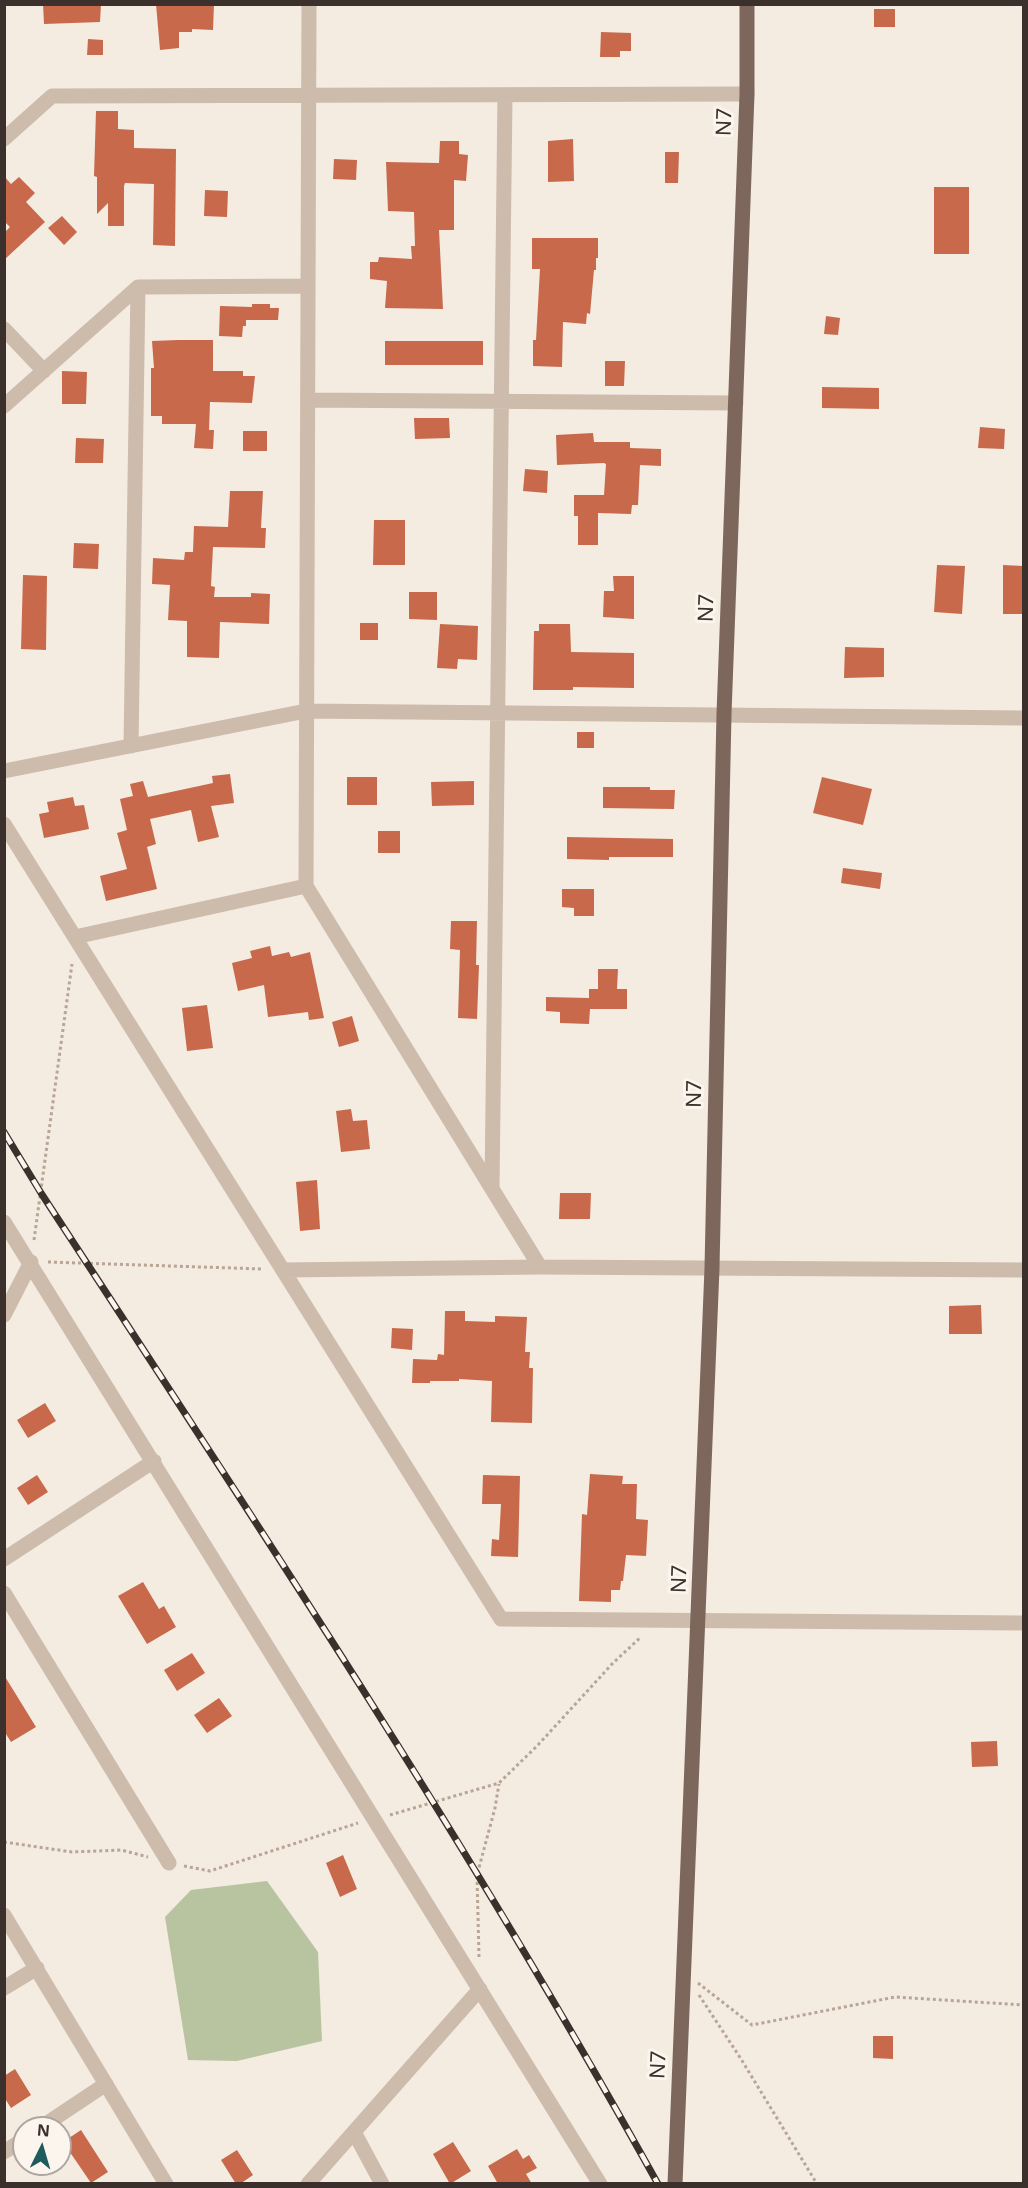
<!DOCTYPE html>
<html>
<head>
<meta charset="utf-8">
<style>
  body { margin:0 }
  #map { position:relative; width:1028px; height:2188px; overflow:hidden; background:#f4ebe1; font-family:"Noto Sans",sans-serif }
  canvas { display:block }
  .frame { position:absolute; inset:0; border:6px solid #3b302b; pointer-events:none }
  .north { position:absolute; left:12px; top:2116px; width:60px; height:60px; box-sizing:border-box; background:#fbf5ee; border:2px solid #aea6a0; border-radius:50%; rotate:5deg; font-size:16px; font-weight:700; line-height:24px; text-align:center; color:#3b302b }
  .north::after { content:''; display:block; margin:auto; width:21px; height:27px; background:#1f5a5e; clip-path:polygon(50% 0,100% 100%,50% 72%,0 100%) }
</style>
</head>
<body>
<div id="map">
<canvas width="1028" height="2188"></canvas>
<div class="frame"></div>
<div class="north">N</div>
</div>
<script>
const ctx = document.querySelector('canvas').getContext('2d');
ctx.lineJoin = 'round';
function paint(path, color) { ctx.fillStyle = color; ctx.fill(path, 'evenodd'); }
function stroke(path, color, width, dash) { ctx.strokeStyle = color; ctx.lineWidth = width; ctx.lineCap = dash ? 'butt' : 'round'; ctx.setLineDash(dash || []); ctx.stroke(path); }
function write(font, color, halo, rows, align = 'center') {
  ctx.font = font + ' "Noto Sans",sans-serif'; ctx.lineWidth = 6; ctx.setLineDash([]); ctx.textBaseline = 'middle'; ctx.strokeStyle = halo; ctx.fillStyle = color; for (const [text, x, y, turn = 0] of rows) {
    ctx.save(); ctx.translate(x, y); ctx.rotate((+turn || 0) * Math.PI / 180); ctx.textAlign = isNaN(turn) ? turn : align; if (halo) ctx.strokeText(text, 0, 0); ctx.fillText(text, 0, 0); ctx.restore();
  }
}
paint(new Path2D(`
  M267 1881 318 1952 322 2041 237 2061 188 2060 165 1917 191 1890Z`), '#b8c4a0');
paint(new Path2D(`
  M43 4H101L100 22 44 24Z
  M156 4H214L213 30 192 29V32H179V48L160 50Z
  M874 9H895V27H874Z
  M601 32 631 33V51H620V57H600Z
  M88 39 103 40V55H87Z
  M96 111H118V129L134 130V148L176 149 175 246 153 245 154 184 125 183 124 186V226H108V203L97 214V177L94 176Z
  M573 139 574 181 548 182V141Z
  M440 141H459V154L468 155 466 181 454 180V230H439L443 309 385 308 387 281 370 279V262H378L379 257 412 259 411 246H415L414 212 388 211 386 162 439 163Z
  M665 152H679L678 183H665Z
  M334 159 357 160 356 180 333 179Z
  M4 176 11 184 19 177 35 193 26 202 45 222 4 260V233L10 227 4 221Z
  M934 187H969V254H934Z
  M205 190 228 191 227 217 204 216Z
  M62 216 77 232 64 245 48 228Z
  M532 238H598V258H596V270H594L590 314 587 313 586 324 563 322 562 367 533 366V340H536L540 269H532Z
  M252 304H270V308H279L278 320H246V326H243L242 337 219 336 220 306 252 307Z
  M826 316 840 318 838 335 824 334Z
  M178 340H213V371H243V376H255L252 403 210 402 209 430H214L213 449 194 448 196 424H162V416H151V368H154L152 341Z
  M385 341H483V365H385Z
  M605 361H625L624 386H605Z
  M62 371 87 372 86 404H62Z
  M822 387 879 388V409L822 408Z
  M414 418H449L450 438 415 439Z
  M980 427 1005 429 1004 449 978 448Z
  M243 431H267V451H243Z
  M593 433 594 442H630V448L661 449V466L640 465 638 505H632L631 514 598 513V545H578V516H574V495H604L606 464 604 463 557 465 556 435Z
  M76 438 104 439 103 463H75Z
  M525 469 548 471 547 493 523 491Z
  M230 491H263L261 528H266L265 548 213 547 211 586 215 587 214 597H251V593L270 594 269 624 220 622 219 658 187 657V621L168 620 170 585 152 584 153 558 184 560 185 552H193L194 526 228 527Z
  M374 520H405V565H373Z
  M74 543 99 544 98 569 73 568Z
  M937 565 965 566 962 614 934 612Z
  M1003 565 1023 566V614H1003Z
  M23 575 47 576 46 650 21 649Z
  M613 576H634V619L603 617 604 591H614Z
  M409 592H437V620L409 619Z
  M360 623H378V640H360Z
  M440 624 478 626 477 660 458 659 457 669 437 668Z
  M539 624H570L571 652 634 653V688L573 687V690H533L534 631H539Z
  M845 647 884 648V677L844 678Z
  M577 732H594V748H577Z
  M230 774 234 803 211 806 219 837 198 842 191 810 150 819 156 844 147 847 157 889 106 901 100 876 127 869 117 833 127 830 120 799 133 796 130 784 143 781 148 797 213 783 212 776Z
  M347 777H377V805H347Z
  M822 777 872 789 863 825 813 813Z
  M474 781V805L432 806 431 782Z
  M603 787H650V790H675L674 809 603 808Z
  M73 797 75 806 84 805 89 829 44 838 39 814 49 812 47 802Z
  M378 831H400V853H378Z
  M567 837 673 839V857H609V860L567 859Z
  M843 868 882 873 880 889 841 883Z
  M562 889H594V916H574V908L562 907Z
  M451 921H477L476 965H479L477 1019 458 1018 460 950 450 949Z
  M270 946 272 956 289 952 291 957 310 952 324 1018 309 1020 308 1012 268 1017 264 985 238 991 232 963 252 958 250 951Z
  M598 969H618L617 989H627V1009H590L589 1024 560 1023V1012L546 1011V997L589 998V989H598Z
  M207 1005 213 1048 187 1051 182 1008Z
  M352 1016 359 1041 339 1047 332 1022Z
  M351 1109 353 1121 367 1120 370 1149 341 1152 336 1111Z
  M317 1180 320 1229 300 1231 296 1182Z
  M560 1193H591L590 1219H559Z
  M981 1305 982 1334H949V1306Z
  M445 1311H465V1321L495 1322V1316L527 1317 525 1352H530L529 1368H533L532 1423 491 1422 492 1381 459 1379V1381H430V1383H412L413 1359 437 1360 438 1354 444 1355Z
  M392 1328 413 1329 412 1350 391 1348Z
  M45 1403 56 1421 28 1438 17 1420Z
  M590 1474 623 1476 622 1484H637L636 1519 648 1520 646 1556 626 1555 623 1581H621L620 1590H611V1602L579 1601 582 1514 587 1515Z
  M37 1475 48 1492 28 1505 17 1488Z
  M483 1475 520 1476 518 1557 491 1556 492 1539 499 1540 501 1504H482Z
  M143 1582 159 1609 164 1606 176 1627 147 1644 118 1596Z
  M192 1653 205 1673 177 1691 164 1670Z
  M4 1675 36 1727 11 1742 4 1731Z
  M219 1698 232 1716 207 1733 194 1715Z
  M997 1741 998 1766 972 1767 971 1742Z
  M343 1855 357 1889 340 1897 326 1863Z
  M873 2036H893V2059L873 2058Z
  M15 2069 31 2095 11 2108 4 2097V2076Z
  M81 2130 108 2172 91 2183 63 2142Z
  M453 2142 471 2171 450 2184 433 2154Z
  M517 2149 523 2159 529 2155 537 2168 526 2174 532 2184H498L488 2166Z
  M237 2150 253 2175 240 2184H236L221 2160Z`), '#c8694b');
stroke(new Path2D(`
  M34 1240 72 964
  M48 1262 263 1269
  M390 1815 499 1783 537 1746 613 1663 641 1637
  M4 1842 72 1852 121 1850 148 1857
  M184 1866 210 1871 358 1823
  M479 1957 477 1875 495 1808 499 1784
  M698 1983 752 2025 895 1997 1024 2005
  M699 1995 741 2059 817 2184`), '#b9a596', 3, [3, 3]);
stroke(new Path2D(`
  M309 4 306 886 540 1267
  M4 139 52 96 747 94
  M4 329 44 371
  M308 400 736 403
  M4 406 138 287 308 286
  M131 746 138 287
  M4 771 306 711 1024 718
  M4 824 501 1619 1024 1623
  M75 937 306 886
  M492 1188 505 95
  M4 1222 600 2184
  M283 1270 540 1267 1024 1270
  M4 1315 31 1262
  M4 1559 154 1461
  M4 1593 169 1863
  M4 1915 166 2184
  M4 1988 37 1968
  M40 2128 106 2084
  M354 2132 382 2184
  M4 2152 24 2139
  M308 2184 480 1989`), '#cdbbac', 15);
stroke(new Path2D(`
  M675 2184 712 1268 724 714 747 94V4`), '#7d675c', 15);
const rail = new Path2D(`
  M4 1132 41 1193C254 1519 469 1843 658 2184`);
stroke(rail, '#3b302b', 7);
stroke(rail, '#fbf5ee', 4.5, [14]);
write('21px', '#3b302b', '#fbf5ee', [
  ["N7",725,122,-88],
  ["N7",707,608,-88],
  ["N7",695,1094,-89],
  ["N7",680,1579,-88],
  ["N7",659,2065,-87]
]);
</script>
</body>
</html>
